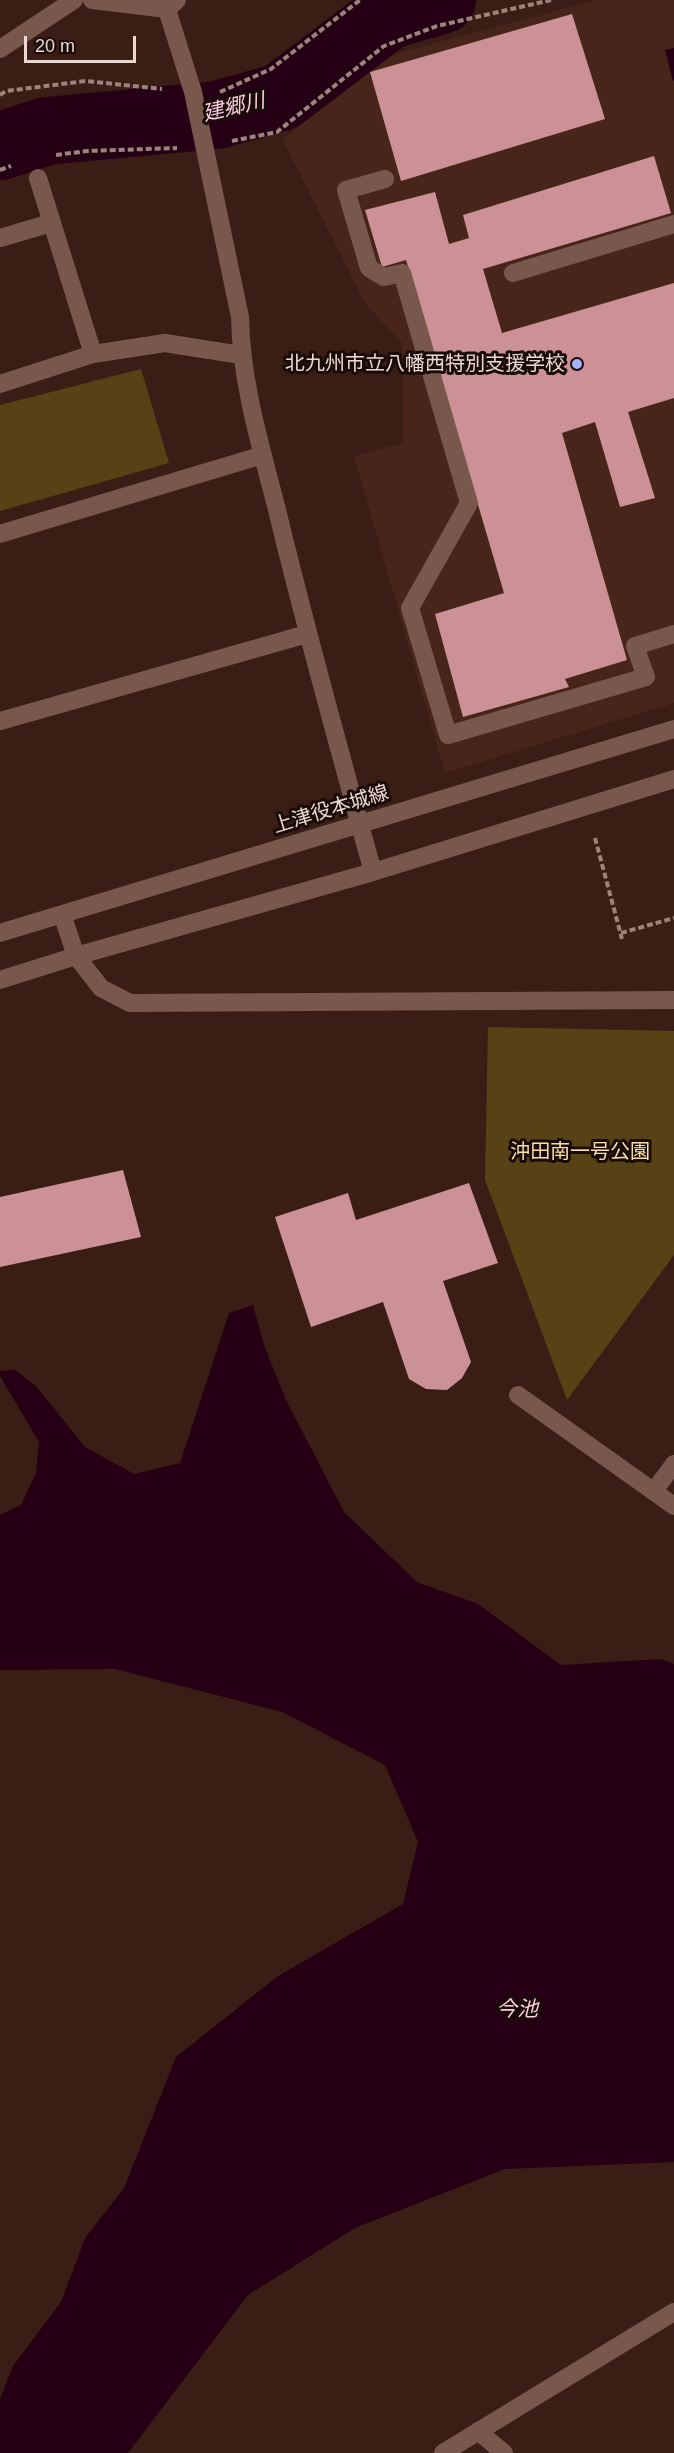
<!DOCTYPE html>
<html>
<head>
<meta charset="utf-8">
<style>
  body { margin:0 }
  #map { position:relative; width:674px; height:2453px; overflow:hidden; background:#3a1e15; font-family:Arial,sans-serif }
  canvas { display:block }
  .scale { position:absolute; left:24px; top:36px; width:112px; height:27px; box-sizing:border-box; border:3px solid #ecd8d2; border-top:0; padding-left:8px; font-size:18px; line-height:21px; white-space:nowrap; color:#ecd8d2; -webkit-text-stroke:4px #190c08; paint-order:stroke }
</style>
</head>
<body>
<div id="map">
<canvas width="674" height="2453"></canvas>
<div class="scale">20 m</div>
</div>
<script>
const ctx = document.querySelector('canvas').getContext('2d');
ctx.lineJoin = 'round';
function paint(path, color) { ctx.fillStyle = color; ctx.fill(path, 'evenodd'); }
function stroke(path, color, width, dash) { ctx.strokeStyle = color; ctx.lineWidth = width; ctx.lineCap = dash ? 'butt' : 'round'; ctx.setLineDash(dash || []); ctx.stroke(path); }
function write(font, color, halo, rows, align = 'center') {
  ctx.font = font + ' Arial,"Noto Sans JP",sans-serif'; ctx.lineWidth = 6; ctx.setLineDash([]); ctx.textBaseline = 'middle'; ctx.strokeStyle = halo; ctx.fillStyle = color; for (const [text, x, y, turn = 0] of rows) {
    ctx.save(); ctx.translate(x, y); ctx.rotate((+turn || 0) * Math.PI / 180); ctx.textAlign = isNaN(turn) ? turn : align; if (halo) ctx.strokeText(text, 0, 0); ctx.fillText(text, 0, 0); ctx.restore();
  }
}
paint(new Path2D(`
  M597 0H674V703L445 773 354 456 403 443 402 343 365 303 283 140 361 68 387 56Z`), '#47251b');
paint(new Path2D(`
  M141 369 169 463 0 511V405Z
  M488 1027 674 1031V1255L567 1400 485 1180Z`), '#564214');
paint(new Path2D(`
  M674 48V80L673 81 665 50Z
  M253 1305 264 1345 286 1400 344 1512 417 1582 478 1604 561 1665 661 1659 674 1664V2162L505 2169 355 2228 248 2295 128 2453H0V2399L13 2366 61 2302 85 2238 124 2188 176 2057 278 1976 403 1904 418 1842 385 1765 282 1712 115 1669 0 1670V1515L21 1505 36 1473 39 1442 0 1376V1371L15 1370 36 1386 85 1447 134 1474 180 1463 229 1313Z`), '#250015');
stroke(new Path2D(`
  M0 146 47 131 217 115 281 97 389 15 442 0`), '#250015', 68);
paint(new Path2D(`
  M572 14 605 119 401 181 370 72Z
  M654 156 671 213 483 269 502 333 674 283V398L628 412 655 498 620 507 595 422 562 433 627 660 565 679 569 687 463 717 435 614 504 593 406 260 382 267 365 210 435 192 449 244 469 238 463 215Z
  M123 1170 141 1237 0 1267V1197Z
  M469 1183 498 1263 443 1281 471 1362 462 1378 447 1390 426 1389 409 1379 383 1302 311 1327 275 1217 348 1193 356 1220Z`), '#cc9196');
stroke(new Path2D(`
  M220 92 271 69 360 0
  M0 95 6 91 86 81 162 89
  M232 141 277 132 384 46 437 26 551 0
  M56 155 87 151 177 148
  M0 170 11 166
  M595 838 622 939
  M621 933 674 918`), '#9b847c', 4, [6, 3]);
stroke(new Path2D(`
  M92 0 167 9 177 0
  M164 0 193 92 240 317C241 384 262 450 278 514 307 634 340 753 373 872
  M0 49 74 0
  M38 178 93 354
  M385 179 346 190 369 268 384 277 402 273 469 503 410 608 448 735 646 677 635 646 674 634
  M0 238 51 223
  M513 273 674 224
  M0 384 93 354 165 343 241 355
  M0 534 263 455
  M0 721 307 634
  M62 914 76 956 101 988 130 1003 674 1000
  M0 933 674 729
  M0 980 76 956 373 872 674 779
  M518 1395 674 1506
  M654 1491 674 1464
  M478 2431 504 2453
  M443 2453 674 2312`), '#78574d', 18);
for (const [x, y, r, color] of [
  [577,364,6,"#a6b1fc"]
]) { const dot = new Path2D(); dot.arc(x, y, r, 0, 2 * Math.PI); ctx.fillStyle = color; ctx.fill(dot); stroke(dot, '#190c08', 2); }
write('20px', '#ecd8d2', '#190c08', [
  ["北九州市立八幡西特別支援学校",565,364]
], 'right');
write('20px', '#ecd8d2', '#190c08', [
  ["上津役本城線",331,810,-17]
]);
write('20px', '#fadea3', '#190c08', [
  ["沖田南一号公園",580,1152]
]);
write('italic 21px', '#facae0', '#190c08', [
  ["建郷川",234,108,-13],
  ["今池",517,2010]
]);
</script>
</body>
</html>
